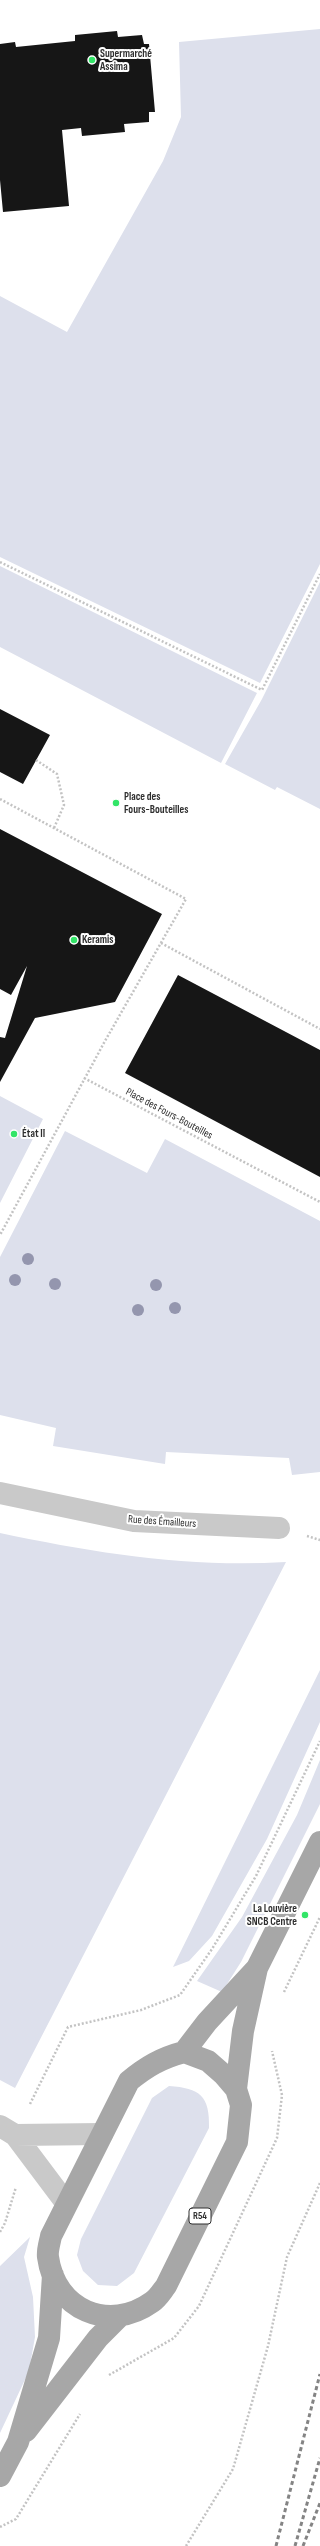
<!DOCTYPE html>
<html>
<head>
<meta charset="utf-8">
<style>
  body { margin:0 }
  canvas { display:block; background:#fff }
</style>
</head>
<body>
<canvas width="320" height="2546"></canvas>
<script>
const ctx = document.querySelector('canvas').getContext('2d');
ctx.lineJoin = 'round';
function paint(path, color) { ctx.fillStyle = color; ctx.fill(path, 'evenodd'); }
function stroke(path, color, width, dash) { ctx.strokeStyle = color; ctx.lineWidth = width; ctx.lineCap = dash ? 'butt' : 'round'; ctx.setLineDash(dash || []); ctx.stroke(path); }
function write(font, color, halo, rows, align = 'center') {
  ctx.font = font + ' "Sofia Sans Condensed",sans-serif'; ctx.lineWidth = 4; ctx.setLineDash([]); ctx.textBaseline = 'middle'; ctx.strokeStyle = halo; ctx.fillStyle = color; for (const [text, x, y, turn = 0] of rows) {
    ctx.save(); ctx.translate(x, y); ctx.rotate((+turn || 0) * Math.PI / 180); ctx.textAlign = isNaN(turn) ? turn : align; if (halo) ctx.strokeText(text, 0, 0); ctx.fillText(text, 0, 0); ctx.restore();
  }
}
paint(new Path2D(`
  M320 29V564L260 683 0 557V296L67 332 163 161 181 117 179 42Z
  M0 566 257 693 221 763 0 647Z
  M320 582V809L277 787 275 790 225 764 262 699Z
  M0 1096 43 1119 0 1203Z
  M65 1131 147 1173 165 1139 320 1221V1472L292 1475 289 1458 166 1452 165 1464 53 1446 56 1428 0 1415V1257Z
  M0 1533C95 1553 189 1568 286 1562L15 2088 0 2080Z
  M320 1670V1722L267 1839 212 1936 189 1961 173 1967Z
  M320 1760V1804L241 1962 222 1992 197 1981 242 1917 297 1815Z
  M169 2086C200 2088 210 2096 209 2128L134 2273 117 2286 98 2285 83 2271 77 2255 81 2239 152 2098Z
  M30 2237 24 2257 33 2297 35 2337 29 2371 0 2433V2266Z`), '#dde0ec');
paint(new Path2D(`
  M117 31 118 37 142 35 144 44H149L155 112H149V122L124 124 125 132 82 136 81 128 62 130 69 206 3 212 0 180V44L15 42 16 47 75 41V35Z
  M0 709 50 735 23 784 0 772Z
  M0 829 162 914 115 1002 35 1018 0 1082V1037L5 1038 27 966 11 995 0 989Z
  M178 975 320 1050V1177L125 1073Z`), '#161616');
stroke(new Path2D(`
  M0 562 262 690 320 574
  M36 760 57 774 64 805 54 828
  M0 799 186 899 105 1041 0 1235
  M161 943 320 1029
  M84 1078 320 1202
  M307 1536 320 1540
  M284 1992 320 1917
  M30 2104 68 2027 141 2010 180 1995 212 1949 256 1876 320 1741
  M0 2232 5 2223 16 2187
  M109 2375 174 2338 199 2306 277 2138 282 2095 272 2051
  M0 2527 16 2519 80 2414
  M186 2546 233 2469 268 2346 287 2257 320 2183`), '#c3c3c3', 2.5, [2, 2]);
stroke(new Path2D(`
  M0 1493 134 1521 279 1528
  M0 2126 15 2135 66 2203
  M15 2135 102 2134`), '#c9c9c9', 22);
stroke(new Path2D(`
  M184 2052 208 2061 224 2075 236 2089 241 2105 237 2142 166 2286C162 2291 158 2298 152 2302 109 2333 55 2310 48 2257 47 2250 50 2242 51 2236L129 2081C146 2067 161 2058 184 2052Z
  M184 2052 207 2022 257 1968 320 1842
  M236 2089 243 2031 257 1968
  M26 2431 98 2338 119 2317
  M0 2476 18 2442 49 2338 53 2275`), '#a7a7a7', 22);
stroke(new Path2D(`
  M276 2546 320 2374
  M295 2546 320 2458
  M303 2546 320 2503`), '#848484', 3, [4, 3]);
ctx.fillStyle = '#9496ae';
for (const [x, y] of [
  [28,1259],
  [15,1280],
  [55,1284],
  [156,1285],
  [175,1308],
  [138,1310]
]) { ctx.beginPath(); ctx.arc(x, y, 6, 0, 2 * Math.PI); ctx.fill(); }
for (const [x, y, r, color] of [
  [92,60,4,"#32e567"],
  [116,803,4,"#32e567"],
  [74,940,4,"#32e567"],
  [14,1134,4,"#32e567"],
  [305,1915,4,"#32e567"]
]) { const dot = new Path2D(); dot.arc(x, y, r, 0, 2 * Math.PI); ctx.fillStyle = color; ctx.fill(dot); stroke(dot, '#fff', 1.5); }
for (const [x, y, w] of [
  [200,2216,22]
]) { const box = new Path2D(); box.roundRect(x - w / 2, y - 8, w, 16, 3); ctx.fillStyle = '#fff'; ctx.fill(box); stroke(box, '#2f2f2f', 1); }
write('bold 10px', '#2f2f2f', null, [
  ["R54",200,2216]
]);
write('bold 11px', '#2f2f2f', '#fff', [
  ["Supermarché",100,54],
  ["Assima",100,67],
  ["Place des",124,797],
  ["Fours-Bouteilles",124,810],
  ["Keramis",82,940],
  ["État II",22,1134],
  ["La Louvière",297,1909,"right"],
  ["SNCB Centre",297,1922,"right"]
], 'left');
write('11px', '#2f2f2f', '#fff', [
  ["Place des Fours-Bouteilles",169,1114,28],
  ["Rue des Émailleurs",162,1522,4]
]);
</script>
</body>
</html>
